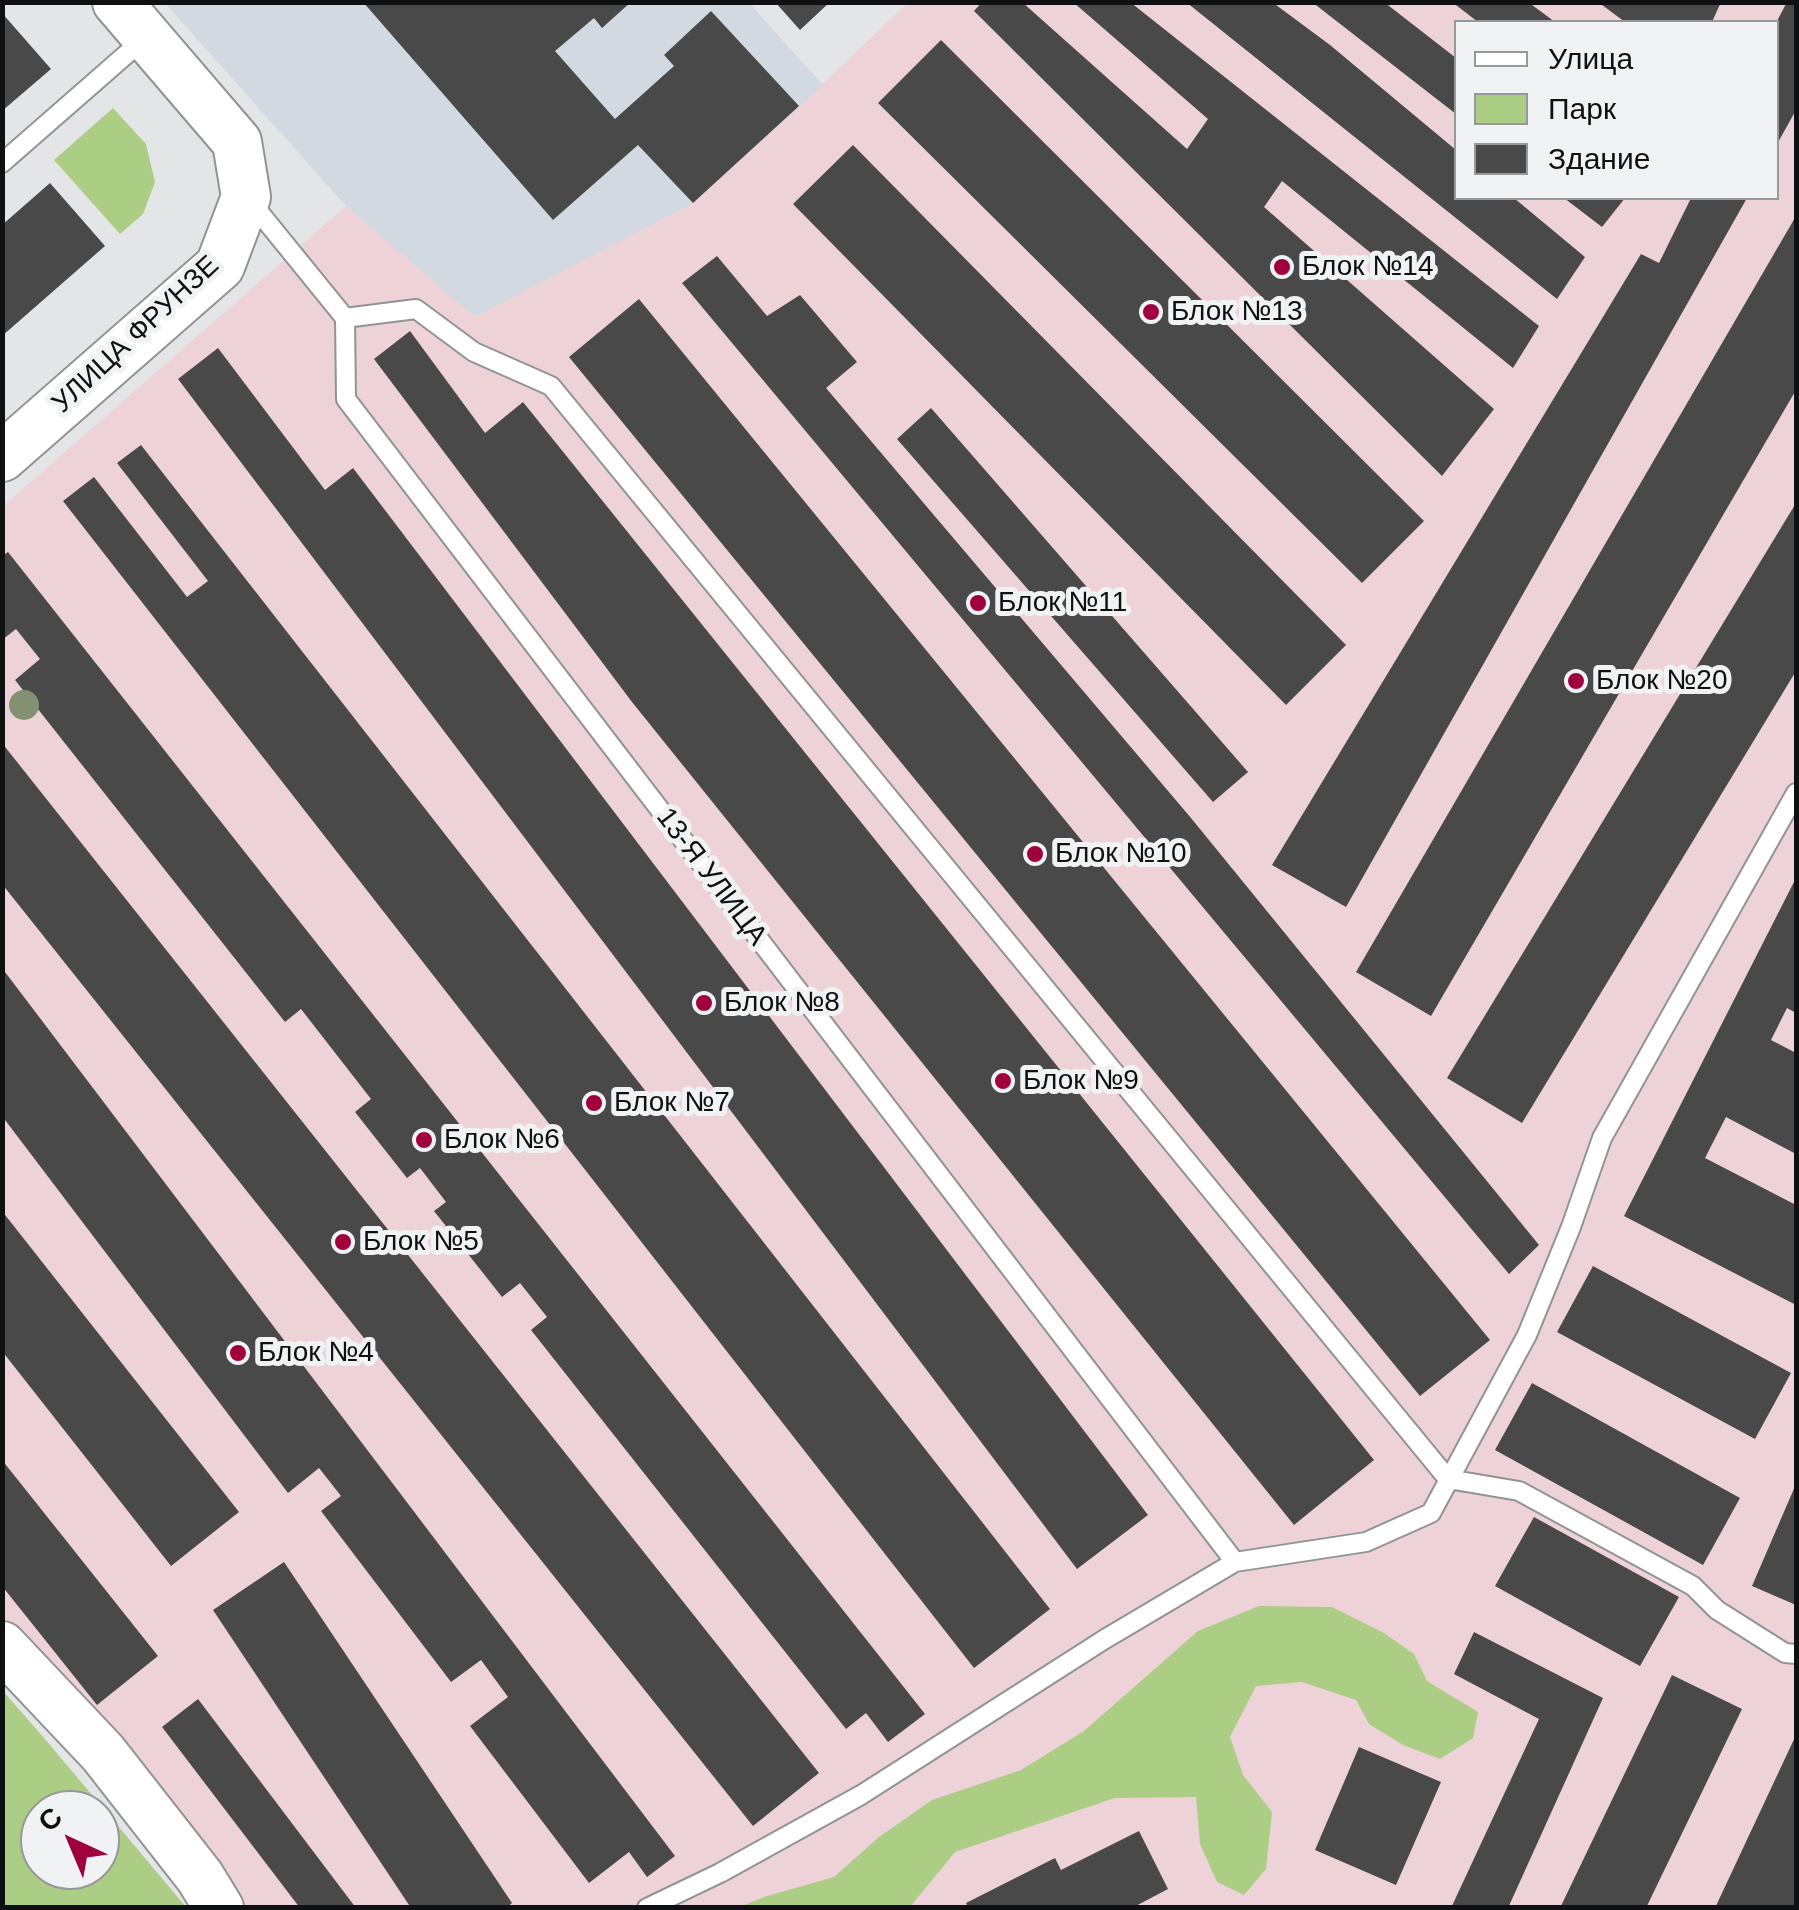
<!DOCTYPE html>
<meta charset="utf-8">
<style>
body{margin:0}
#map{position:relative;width:1799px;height:1910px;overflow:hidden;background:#e3e5e6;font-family:Arial,sans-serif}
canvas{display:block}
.frame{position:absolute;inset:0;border:5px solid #0f1011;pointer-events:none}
.legend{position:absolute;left:1454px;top:20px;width:325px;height:180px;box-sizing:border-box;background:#f0f2f4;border:2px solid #969899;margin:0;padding:12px 18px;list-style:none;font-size:30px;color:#0f1011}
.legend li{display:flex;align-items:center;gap:20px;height:50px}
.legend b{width:50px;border:2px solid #969899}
.north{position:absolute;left:20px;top:1790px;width:100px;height:100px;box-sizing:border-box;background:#f0f2f4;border:2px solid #969899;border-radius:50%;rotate:316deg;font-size:28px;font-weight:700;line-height:40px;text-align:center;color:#0f1011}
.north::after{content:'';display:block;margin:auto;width:35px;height:45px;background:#a0013e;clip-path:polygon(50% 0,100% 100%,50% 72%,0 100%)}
</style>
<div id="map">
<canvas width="1799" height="1910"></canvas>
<div class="frame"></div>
<ul class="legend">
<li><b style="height:12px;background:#fff"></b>Улица</li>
<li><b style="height:28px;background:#acce84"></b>Парк</li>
<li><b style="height:28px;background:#4a494a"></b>Здание</li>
</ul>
<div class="north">С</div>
</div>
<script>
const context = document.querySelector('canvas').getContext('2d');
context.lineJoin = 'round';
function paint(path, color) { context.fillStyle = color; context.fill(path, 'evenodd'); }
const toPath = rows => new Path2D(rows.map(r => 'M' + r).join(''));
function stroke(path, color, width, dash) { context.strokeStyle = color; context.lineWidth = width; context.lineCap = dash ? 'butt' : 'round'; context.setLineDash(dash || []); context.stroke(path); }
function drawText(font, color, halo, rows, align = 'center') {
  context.font = font + ' Arial,sans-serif'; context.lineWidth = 10; context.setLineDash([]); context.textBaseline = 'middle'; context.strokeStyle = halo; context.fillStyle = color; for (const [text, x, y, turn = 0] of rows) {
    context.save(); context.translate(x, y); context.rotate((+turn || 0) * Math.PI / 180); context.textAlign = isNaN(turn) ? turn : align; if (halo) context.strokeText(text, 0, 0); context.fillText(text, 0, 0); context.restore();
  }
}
paint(toPath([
 [908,3,1796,3,1796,1907,247,1907,160,1789,3,1621,2,507,346,206,476,317,799,106],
 [1456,22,1776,22,1776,198,1456,198]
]), '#edd3d8');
paint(toPath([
 [165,3,749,3,823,85,693,203,475,317,346,206]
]), '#d2d9e1');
paint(toPath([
 [113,108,146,144,155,182,143,214,120,234,54,160],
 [1259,1606,1332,1607,1384,1633,1414,1654,1427,1681,1478,1712,1473,1738,1440,1759,1403,1745,1369,1724,1356,1700,1302,1682,1256,1686,1230,1737,1243,1775,1272,1812,1266,1869,1244,1895,1217,1882,1200,1844,1196,1797,1115,1798,955,1852,910,1907,739,1907,767,1896,834,1877,879,1837,932,1800,1021,1770,1084,1731,1198,1631],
 [2,1690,45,1739,186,1907,3,1907],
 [40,1810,100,1810,100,1870,40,1870]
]), '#acce84');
paint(toPath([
 [363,2,631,2,602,28,594,18,555,51,615,119,674,66,664,55,711,11,799,106,693,203,638,145,553,220],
 [775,2,830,2,800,30],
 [982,2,1022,2,1187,149,1208,119,1073,2,1130,2,1539,326,1513,368,1282,181,1264,207,1494,409,1442,476,974,11],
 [1186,2,1272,2,1330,45,1456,150,1456,198,1514,198,1585,257,1557,299],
 [1312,2,1384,2,1456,58,1456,114],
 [1452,2,1528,2,1555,22,1478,22],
 [1598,2,1721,2,1712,22,1625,22],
 [1787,2,1796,2,1796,110,1776,146,1776,23],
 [2,13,51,69,2,111],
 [941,40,1424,521,1362,583,878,103],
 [853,145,1346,645,1286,705,793,204],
 [50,183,105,246,2,336,2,225],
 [1564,198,1625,198,1602,227],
 [1691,198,1747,198,1346,907,1272,865,1641,254,1659,263],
 [1796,216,1796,390,1431,1016,1356,972],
 [717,256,767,316,800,295,857,362,826,388,1191,818,1539,1245,1509,1274,682,283],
 [639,299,1490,1340,1420,1396,569,357],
 [410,331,485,433,523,402,1374,1460,1294,1525,632,702,374,359],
 [218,348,325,490,353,468,1148,1515,1077,1569,178,379],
 [931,408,1248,772,1213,802,897,439],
 [141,445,1050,1609,974,1668,63,501,94,477,187,597,208,581,117,463],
 [1796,503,1796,671,1522,1123,1447,1078],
 [8,552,925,1714,888,1742,866,1713,846,1729,531,1330,547,1317,520,1283,502,1297,434,1211,446,1202,420,1168,407,1178,355,1112,371,1099,301,1009,285,1022,15,680,40,659,16,629,2,640,2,556],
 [2,743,819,1773,753,1826,2,884],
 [1796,878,1796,1013,1787,1008,1771,1040,1796,1053,1796,1154,1726,1117,1705,1158,1796,1205,1796,1305,1624,1216],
 [2,968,675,1856,647,1877,629,1852,589,1883,470,1726,508,1697,481,1660,451,1682,321,1511,341,1496,319,1468,288,1493,2,1116],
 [2,1211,239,1512,171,1566,2,1351],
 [1593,1266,1791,1373,1755,1439,1557,1332],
 [1532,1383,1740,1498,1703,1565,1495,1450],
 [2,1460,158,1656,97,1705,2,1586],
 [1796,1484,1796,1605,1752,1586],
 [1534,1517,1679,1597,1640,1666,1495,1586],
 [284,1562,512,1903,506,1908,411,1908,213,1610],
 [1474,1632,1603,1698,1508,1908,1451,1908,1539,1719,1454,1674],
 [1672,1675,1742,1709,1646,1908,1560,1908],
 [198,1699,356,1908,300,1908,162,1727],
 [1796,1735,1796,1908,1715,1908],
 [1359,1747,1441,1782,1396,1885,1315,1850],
 [1139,1831,1168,1889,1132,1908,968,1908,966,1903,1055,1858,1061,1870]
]), '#4a494a');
const lane = toPath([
 [2,163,145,38],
 [250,201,345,318,416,309,474,352,551,386,1448,1479,1519,1491,1693,1586,1717,1610,1785,1653,1796,1654],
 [345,318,346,399,1235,1562],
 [647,1908,720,1873,861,1795,1105,1639,1235,1562,1366,1542,1431,1513,1527,1335,1571,1227,1602,1138,1796,793]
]);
const secondary = toPath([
 [2,457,220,266,246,197,237,142,117,2],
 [2,1646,103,1753,200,1877,219,1908]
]);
stroke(lane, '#929395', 22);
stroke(secondary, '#929395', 52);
stroke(lane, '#fff', 18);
stroke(secondary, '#fff', 48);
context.fillStyle = '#839172';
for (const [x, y] of [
 [24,705]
]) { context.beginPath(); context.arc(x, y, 15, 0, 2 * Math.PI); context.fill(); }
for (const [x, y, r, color] of [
 [1282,267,10,"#a0013e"],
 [1151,312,10,"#a0013e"],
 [978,603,10,"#a0013e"],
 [1576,681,10,"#a0013e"],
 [1035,854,10,"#a0013e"],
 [704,1003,10,"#a0013e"],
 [1003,1081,10,"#a0013e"],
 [594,1103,10,"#a0013e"],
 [424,1140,10,"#a0013e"],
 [343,1242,10,"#a0013e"],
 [238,1353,10,"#a0013e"]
]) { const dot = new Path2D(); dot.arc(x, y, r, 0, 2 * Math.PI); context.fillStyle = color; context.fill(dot); stroke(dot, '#f0f2f4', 4); }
drawText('28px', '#0f1011', '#f0f2f4', [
 ["Блок №14",1302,267],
 ["Блок №13",1171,312],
 ["Блок №11",998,603],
 ["Блок №20",1596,681],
 ["Блок №10",1055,854],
 ["Блок №8",724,1003],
 ["Блок №9",1023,1081],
 ["Блок №7",614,1103],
 ["Блок №6",444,1140],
 ["Блок №5",363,1242],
 ["Блок №4",258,1353]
], 'left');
drawText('28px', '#0f1011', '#f0f2f4', [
 ["УЛИЦА ФРУНЗЕ",136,335,-43],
 ["13-Я УЛИЦА",711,877,53]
]);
</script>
